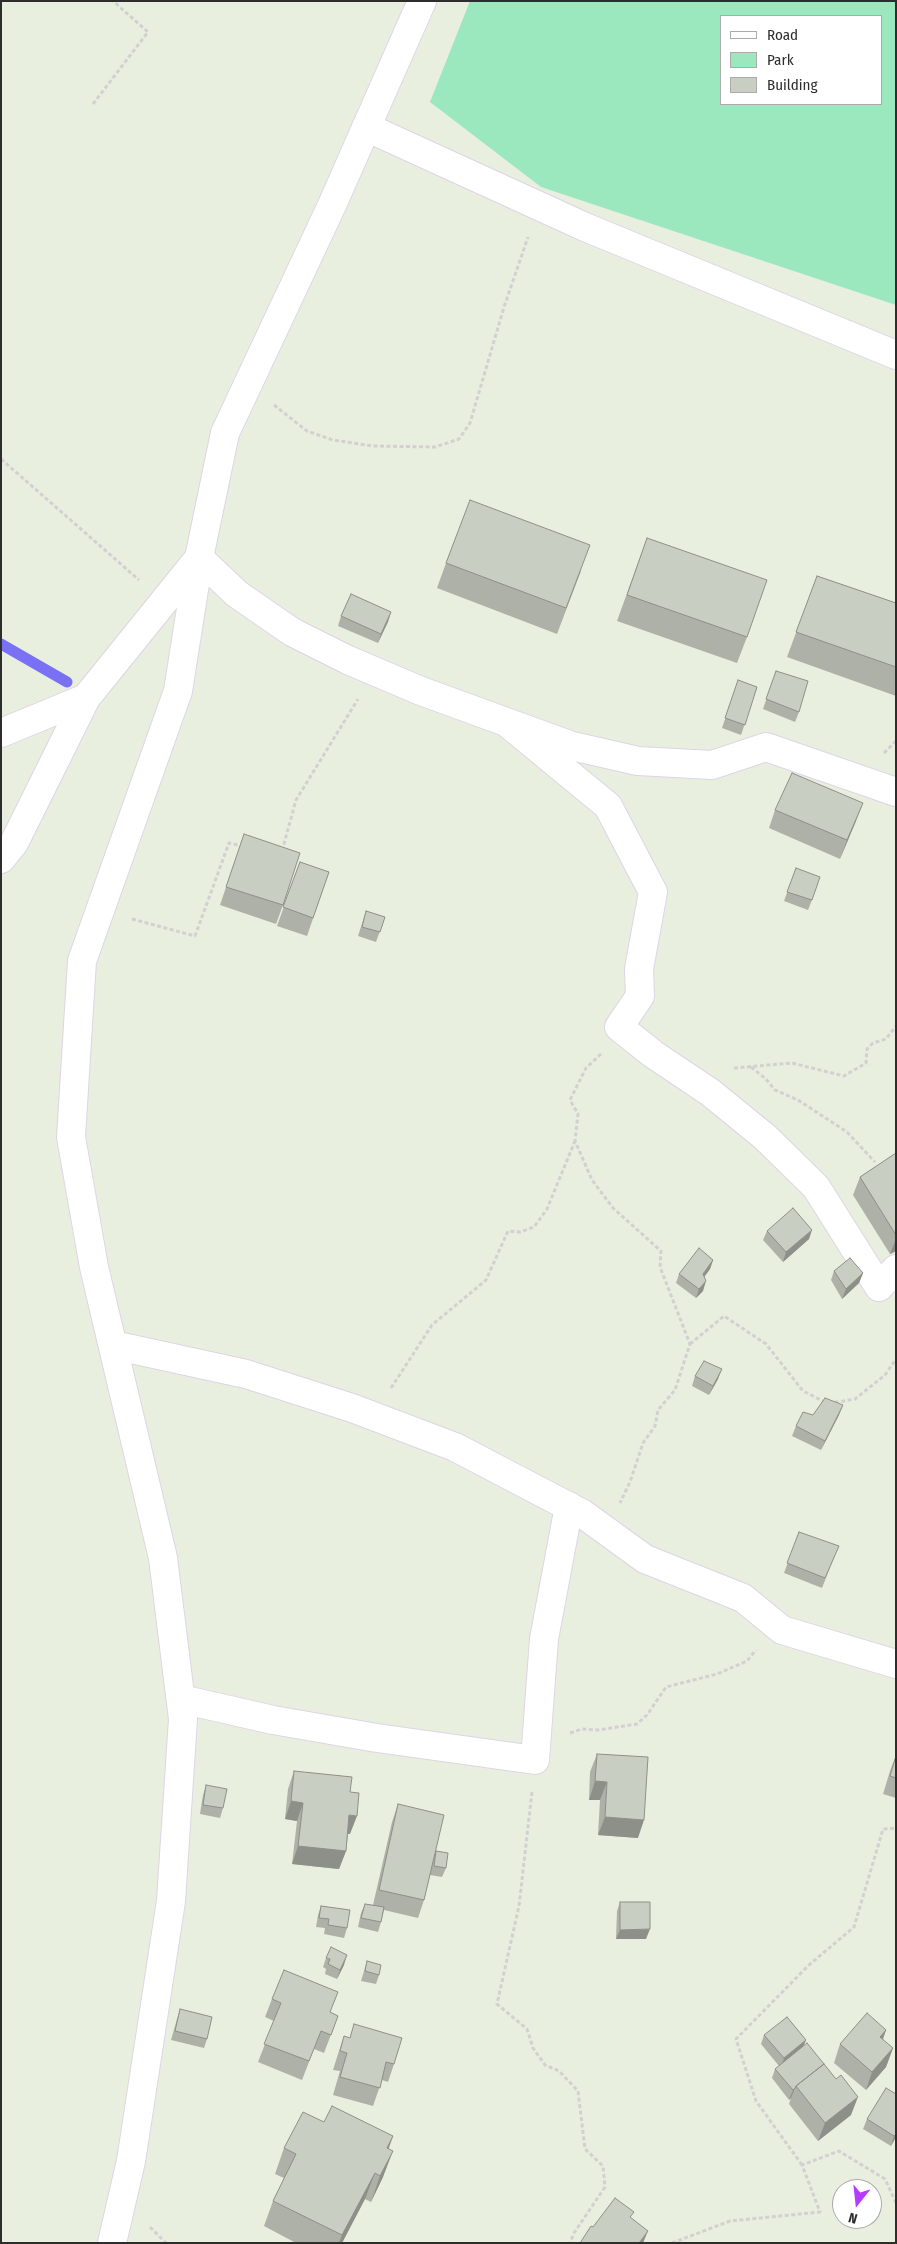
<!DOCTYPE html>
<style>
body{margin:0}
#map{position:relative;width:897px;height:2244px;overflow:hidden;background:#e9efdf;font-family:"Fira Sans Condensed",sans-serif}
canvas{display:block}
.frame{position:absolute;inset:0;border:2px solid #2d2d2d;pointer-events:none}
.legend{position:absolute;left:720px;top:15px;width:162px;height:90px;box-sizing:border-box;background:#fff;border:1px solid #ababab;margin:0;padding:6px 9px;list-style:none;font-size:15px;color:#2d2d2d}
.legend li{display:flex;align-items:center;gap:10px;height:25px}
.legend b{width:25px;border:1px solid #ababab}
.north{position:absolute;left:832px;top:2179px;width:50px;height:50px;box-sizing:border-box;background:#fff;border:1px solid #ababab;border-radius:50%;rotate:196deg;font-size:14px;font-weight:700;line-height:20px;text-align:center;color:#2d2d2d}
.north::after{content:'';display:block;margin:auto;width:18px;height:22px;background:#b53cff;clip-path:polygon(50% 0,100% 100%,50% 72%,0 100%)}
</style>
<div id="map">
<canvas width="897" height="2244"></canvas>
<div class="frame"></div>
<ul class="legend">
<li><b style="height:6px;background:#fff"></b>Road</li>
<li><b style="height:14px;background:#9be7be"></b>Park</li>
<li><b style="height:14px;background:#c9cec2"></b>Building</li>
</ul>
<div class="north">N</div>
</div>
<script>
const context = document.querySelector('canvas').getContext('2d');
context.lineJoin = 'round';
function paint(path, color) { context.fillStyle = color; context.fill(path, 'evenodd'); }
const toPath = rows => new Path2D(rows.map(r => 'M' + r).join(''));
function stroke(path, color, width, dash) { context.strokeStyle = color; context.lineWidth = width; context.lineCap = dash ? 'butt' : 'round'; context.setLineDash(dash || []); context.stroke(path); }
paint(toPath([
 [470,1,896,1,896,305,541,187,430,102],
 [721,16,881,16,881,104,721,104]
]), '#9be7be');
stroke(toPath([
 [1,644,67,682]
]), '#7970f3', 11);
const minor = toPath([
 [366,127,585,227,896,355],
 [199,558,237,594,292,632,348,660,421,691,572,746,638,761,712,765,766,747,896,792],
 [506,722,608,806,653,892,639,969,640,996,619,1027,653,1054,711,1093,765,1137,816,1187,879,1287,896,1269],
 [1,733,86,698],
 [1,859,14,843,86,698,199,558,225,433,332,205,422,1],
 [113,1345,246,1374,352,1408,455,1447,583,1514,645,1559,743,1598,782,1630,896,1664],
 [181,1699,273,1720,377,1738,535,1760,544,1639,569,1506],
 [112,2243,131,2161,171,1901,183,1719,163,1558,94,1267,71,1137,82,961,178,691,199,558]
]);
stroke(minor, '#dfd4e6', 30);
stroke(toPath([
 [93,104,148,32,113,1],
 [274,405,307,431,333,440,373,446,435,447,459,439,470,423,504,307,528,237],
 [1,459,139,580],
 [884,753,896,741],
 [282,851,296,800,358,699],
 [132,919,195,936,229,843,242,846],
 [601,1054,586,1068,570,1100,578,1114,575,1141,592,1180,613,1208,661,1251,660,1267,690,1344,675,1390,658,1410,655,1426,643,1443,630,1482,620,1503],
 [751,1067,766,1079,775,1090,798,1100,847,1132,875,1162],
 [734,1068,792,1063,844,1076,866,1063,867,1049,873,1043,886,1039,896,1026],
 [690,1344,724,1316,766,1344,803,1391,823,1401,838,1402,855,1399,885,1375,896,1359],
 [391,1388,432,1325,486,1280,508,1231,520,1232,534,1227,547,1209,575,1141],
 [570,1733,582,1729,598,1730,637,1724,647,1715,666,1687,717,1674,747,1661,756,1650],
 [532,1792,519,1906,497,2004,527,2029,533,2048,545,2065,559,2071,578,2091,585,2149,603,2166,605,2187,574,2233,570,2243],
 [802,2165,756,2101,736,2039,809,1965,854,1927,883,1829,896,1828],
 [150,2227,166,2243],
 [672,2243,730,2221,820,2212,802,2165,839,2151,885,2179,896,2203]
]), '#d1d1d1', 3, [4, 2.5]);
stroke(minor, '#fff', 28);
paint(toPath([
 [647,538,747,637,737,663,617,621],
 [446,563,581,571,557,634,437,588],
 [817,576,896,603,896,696,787,657],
 [391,612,378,643,338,626,341,616],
 [776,671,799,712,795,722,763,709],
 [738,680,757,687,741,735,722,728],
 [775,810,856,821,840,859,769,828],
 [244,834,283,905,276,924,220,905],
 [300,862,329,872,307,936,277,926],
 [796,868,812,900,808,910,784,901],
 [366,911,385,917,376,942,358,936],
 [896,1153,896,1251,890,1254,853,1195,860,1177],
 [767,1231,809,1239,783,1262,763,1240],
 [713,1260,710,1269,704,1277,703,1291,696,1298,676,1283,679,1274],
 [834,1271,863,1273,859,1283,842,1299,831,1280],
 [695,1376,718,1379,709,1395,692,1386],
 [813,1415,839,1415,821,1450,792,1436,796,1426],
 [799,1532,835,1555,822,1588,784,1573],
 [597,1754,638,1838,598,1835,600,1800,589,1800,590,1772],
 [896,1755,896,1798,883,1794,890,1771],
 [294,1771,350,1792,350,1834,348,1834,346,1851,339,1869,292,1864,297,1821,285,1819,288,1789],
 [206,1785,223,1808,220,1818,200,1814,203,1795],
 [398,1804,434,1856,436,1851,446,1868,442,1877,430,1875,424,1900,418,1918,384,1910,381,1922,378,1932,358,1927,361,1913,365,1904,373,1905,392,1822],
 [620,1902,646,1939,616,1939,617,1911],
 [321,1906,347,1928,344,1938,324,1934,325,1928,316,1927,318,1915],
 [326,1958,344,1965,337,1979,325,1974,326,1969,323,1967],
 [367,1961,379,1975,376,1984,361,1981],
 [272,1999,330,2013,338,2016,324,2053,314,2049,302,2080,258,2062,274,2021,265,2017],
 [180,2009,207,2039,204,2048,171,2040,177,2019],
 [354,2024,394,2064,388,2082,382,2080,373,2106,333,2095,340,2071,333,2070,338,2054,344,2036,350,2038],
 [886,2030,883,2040,893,2048,886,2067,866,2090,834,2063,840,2044],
 [764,2035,806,2040,804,2045,851,2115,818,2141,789,2104,791,2098,789,2100,772,2078,775,2069,779,2066,761,2044],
 [896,2094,896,2137,891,2146,863,2129,867,2119],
 [324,2122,393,2136,388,2149,383,2177,371,2202,365,2199,342,2243,296,2243,264,2226,273,2201,284,2178,275,2174,284,2148]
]), '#adb1a7');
paint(toPath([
 [391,612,388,622,378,643,381,634],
 [863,803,856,821,840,859,847,840],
 [812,1230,809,1239,783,1262,786,1252],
 [896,1239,896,1251,890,1254],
 [713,1260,710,1269,699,1284,703,1274],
 [863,1273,859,1283,842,1299,846,1289],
 [706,1281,703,1291,696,1298,699,1289],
 [722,1369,718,1379,709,1395,713,1386],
 [843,1405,839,1415,821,1450,825,1441],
 [595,1781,607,1782,600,1800,589,1800],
 [291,1801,303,1803,297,1821,285,1819],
 [349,1815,357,1816,350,1834,343,1833],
 [605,1817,644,1820,638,1838,598,1835],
 [298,1846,346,1851,339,1869,292,1864],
 [650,1929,646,1939,616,1939,620,1930],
 [347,1955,344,1965,337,1979,340,1970],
 [886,2030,879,2048,880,2037],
 [806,2040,802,2049,781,2068,784,2058],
 [893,2048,886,2067,866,2090,872,2072],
 [795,2088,791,2098,789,2100,793,2090],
 [858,2097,851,2115,818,2141,825,2123],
 [896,2134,896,2137,891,2146,894,2136],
 [393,2136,384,2162,387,2148],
 [393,2151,383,2177,371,2202,380,2176],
 [375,2173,365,2199,342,2243,339,2243,342,2235],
 [648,2231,643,2243,639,2243]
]), '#8d9088');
const building = toPath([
 [470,500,590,545,566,608,446,563,470,500],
 [647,538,767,580,747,637,627,595,647,538],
 [817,576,896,603,896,667,796,632,817,576],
 [351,594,391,612,381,634,341,616,351,594],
 [776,671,808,681,799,712,766,699,776,671],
 [738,680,757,687,745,725,725,718,738,680],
 [792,773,863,803,847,840,775,810,792,773],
 [244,834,300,853,283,905,226,887,244,834],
 [300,862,329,872,313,918,283,907,300,862],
 [796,868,820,877,812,900,787,892,796,868],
 [366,911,385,917,380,932,362,927,366,911],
 [896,1153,896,1235,860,1177,896,1153],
 [793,1208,812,1230,786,1252,767,1231,793,1208],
 [699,1248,713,1260,703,1274,706,1281,699,1289,679,1274,699,1248],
 [850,1258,863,1273,846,1289,834,1271,850,1258],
 [704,1361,722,1369,713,1386,695,1376,704,1361],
 [825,1398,843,1405,825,1441,796,1426,803,1412,813,1415,825,1398],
 [799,1532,839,1546,825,1578,787,1563,799,1532],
 [597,1754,648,1757,644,1820,605,1817,607,1782,595,1781,597,1754],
 [896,1756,896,1778,890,1776,896,1756],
 [294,1771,352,1777,350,1792,359,1793,357,1816,349,1815,346,1851,298,1846,303,1803,291,1801,294,1771],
 [206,1785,227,1789,223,1808,203,1805,206,1785],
 [398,1804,444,1815,424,1900,379,1890,398,1804],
 [436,1851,448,1853,446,1868,434,1866,436,1851],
 [620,1902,650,1902,650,1929,620,1930,620,1902],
 [365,1904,384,1907,381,1922,361,1918,365,1904],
 [321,1906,350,1910,347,1928,328,1925,329,1919,319,1918,321,1906],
 [331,1947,347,1955,340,1970,328,1964,330,1959,326,1958,331,1947],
 [367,1961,381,1965,379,1975,365,1971,367,1961],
 [284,1970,338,1992,330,2012,338,2016,331,2035,321,2031,309,2061,264,2044,281,2003,272,1999,284,1970],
 [180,2009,212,2017,207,2039,175,2031,180,2009],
 [867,2013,886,2030,880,2037,893,2048,872,2072,840,2044,867,2013],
 [787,2017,806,2040,784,2058,764,2035,787,2017],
 [354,2024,402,2038,394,2064,386,2062,380,2088,340,2077,347,2053,340,2051,344,2036,350,2038,354,2024],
 [807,2043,824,2064,796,2086,795,2088,793,2090,775,2069,807,2043],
 [824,2064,836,2079,841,2075,858,2097,825,2123,796,2086,824,2064],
 [886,2088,896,2094,896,2134,894,2136,867,2119,886,2088],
 [332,2106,393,2136,387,2148,393,2151,380,2176,375,2173,342,2235,273,2201,296,2154,284,2148,303,2112,324,2122,332,2106],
 [615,2198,634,2212,630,2217,648,2231,639,2243,580,2243,591,2226,593,2227,615,2198]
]);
paint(building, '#c9cec2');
stroke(building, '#8d9088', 1);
</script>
